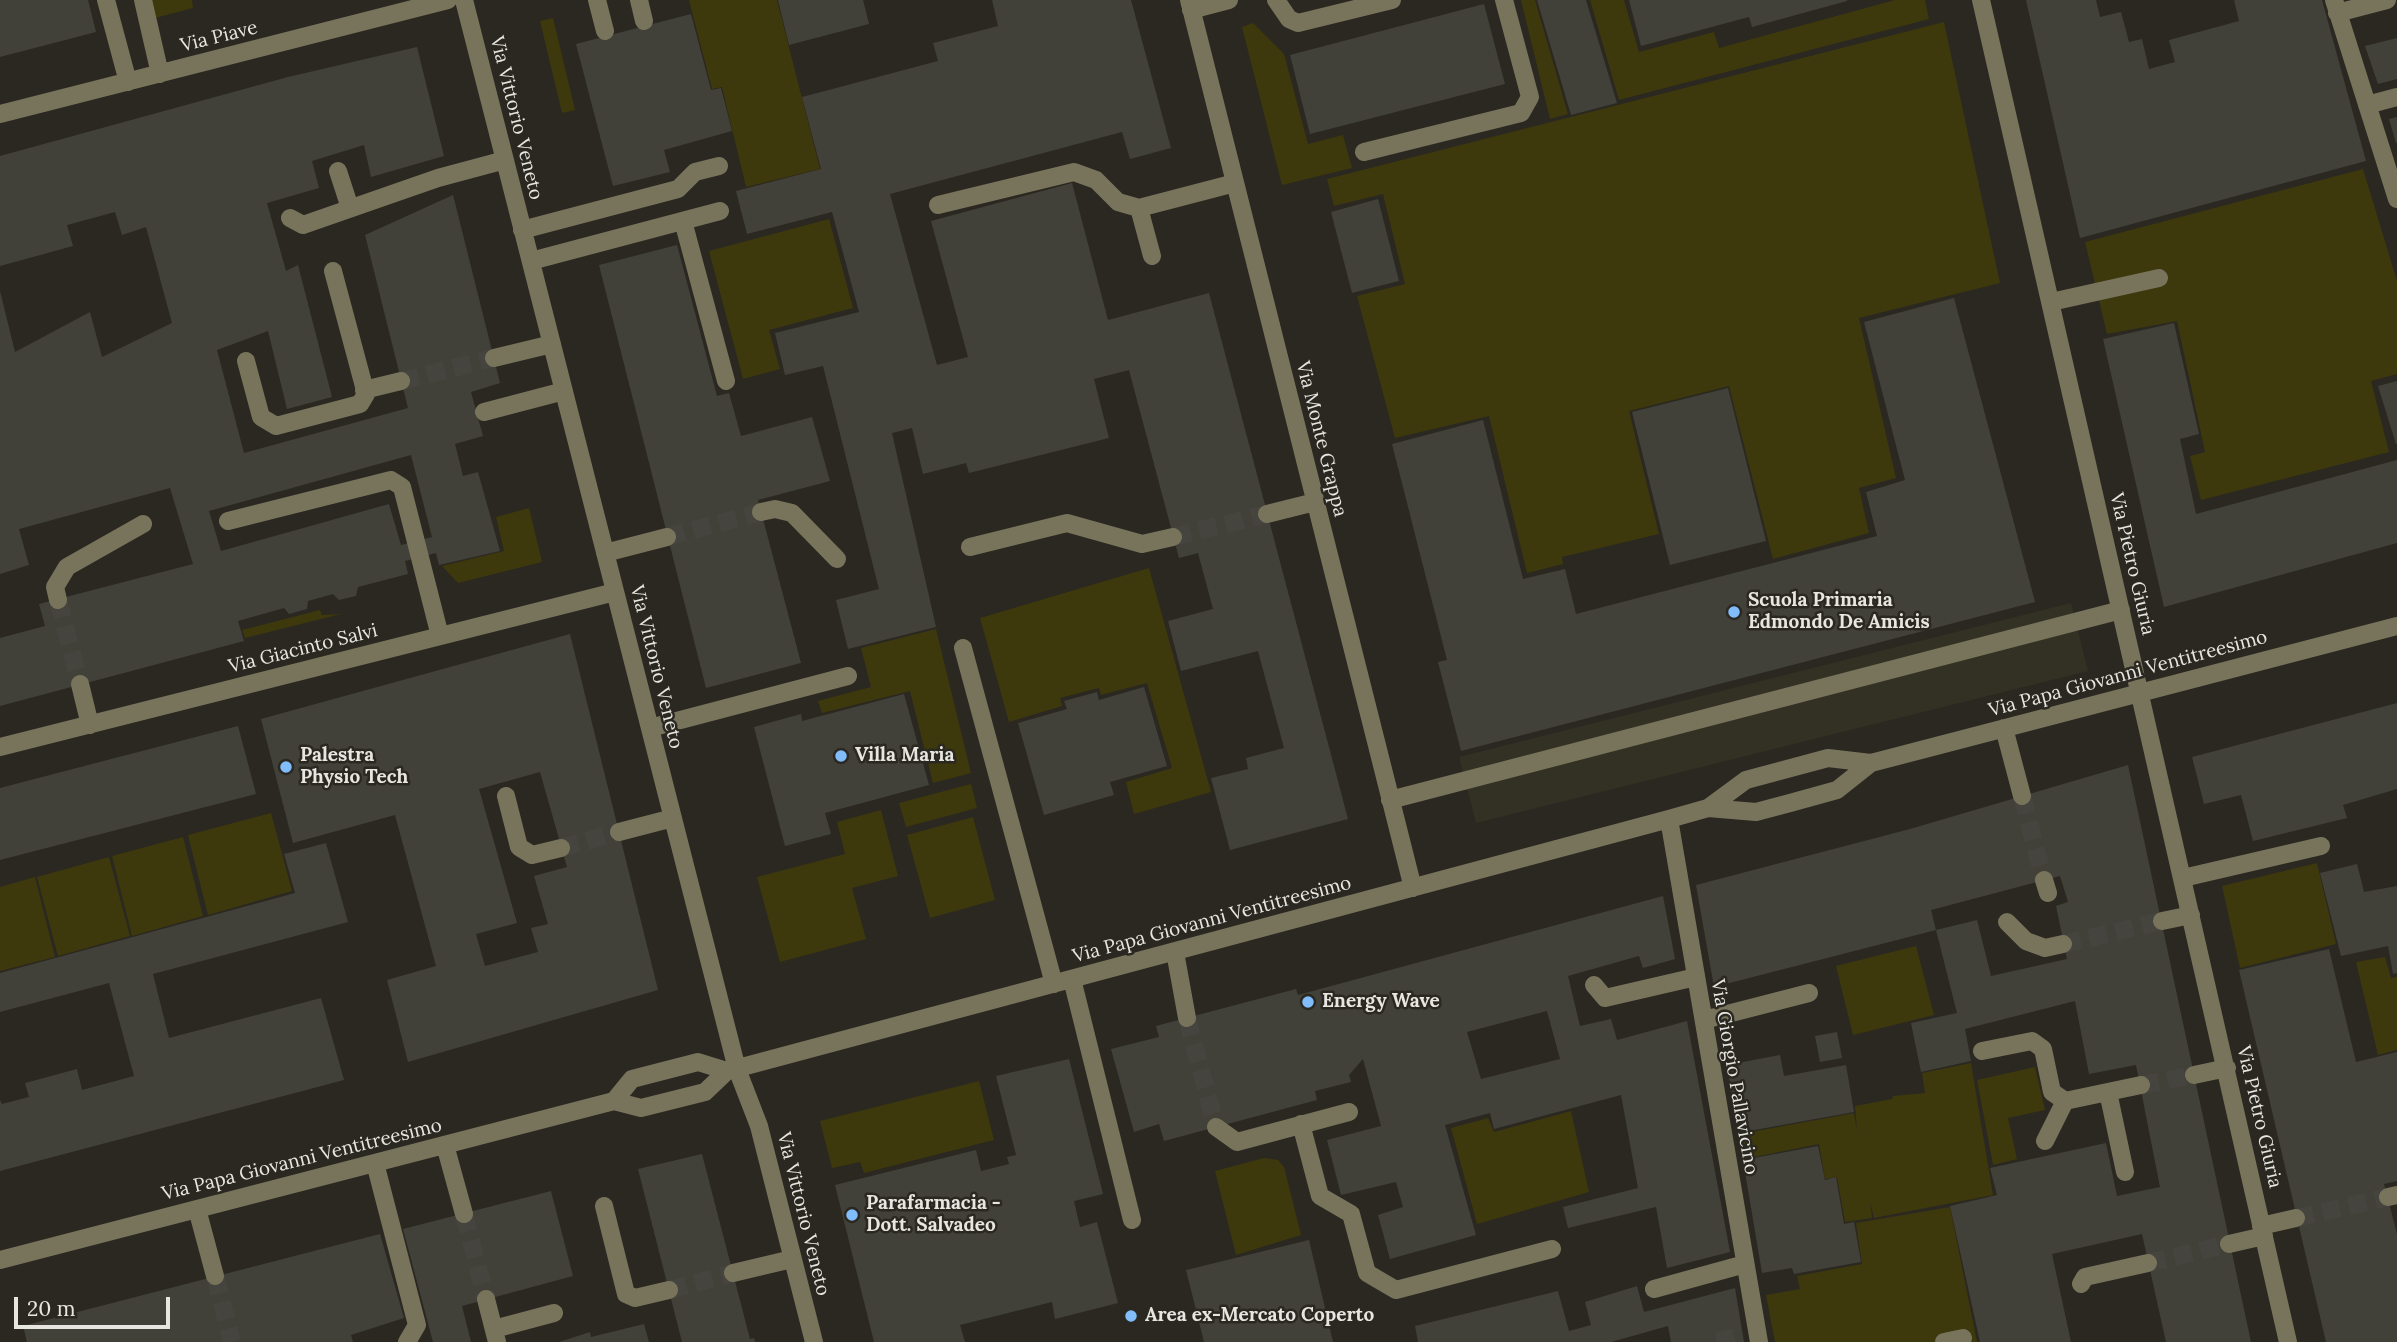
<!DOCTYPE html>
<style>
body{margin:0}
#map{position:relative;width:2397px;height:1342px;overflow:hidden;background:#2a2821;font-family:Lora,serif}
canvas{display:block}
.scale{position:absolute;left:14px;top:1297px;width:156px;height:32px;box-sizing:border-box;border:4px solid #e7e6e1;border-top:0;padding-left:9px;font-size:21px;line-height:24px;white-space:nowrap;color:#e7e6e1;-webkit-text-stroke:5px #2a2821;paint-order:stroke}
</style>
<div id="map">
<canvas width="2397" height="1342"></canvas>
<div class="scale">20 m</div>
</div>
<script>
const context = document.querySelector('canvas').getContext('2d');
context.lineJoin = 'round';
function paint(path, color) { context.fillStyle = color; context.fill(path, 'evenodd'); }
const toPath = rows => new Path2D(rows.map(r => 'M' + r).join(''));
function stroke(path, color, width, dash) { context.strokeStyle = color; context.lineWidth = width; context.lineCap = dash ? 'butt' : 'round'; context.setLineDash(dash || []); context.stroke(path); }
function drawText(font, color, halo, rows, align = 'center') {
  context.font = font + ' Lora,serif'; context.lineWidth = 5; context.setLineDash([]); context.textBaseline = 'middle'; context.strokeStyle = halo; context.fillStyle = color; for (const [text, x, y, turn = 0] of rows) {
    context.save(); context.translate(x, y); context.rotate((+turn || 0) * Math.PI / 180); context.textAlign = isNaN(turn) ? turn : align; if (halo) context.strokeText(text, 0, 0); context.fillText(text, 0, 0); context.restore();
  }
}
paint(toPath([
 [2071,603,2088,671,1476,823,1459,757]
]), '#333124');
paint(toPath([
 [151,0,192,0,193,8,155,18],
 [689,0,777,0,820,169,746,187,722,87,712,89],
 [1521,0,1535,0,1568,114,1550,119],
 [1590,0,1624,0,1639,52,1714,32,1719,48,1895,0,1925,0,1929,19,1619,100],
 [553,18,575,110,562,113,540,21],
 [1944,22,2000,283,1859,318,1896,478,1859,488,1869,533,1773,559,1729,386,1629,411,1659,534,1562,557,1563,564,1527,573,1489,416,1395,438,1357,296,1405,284,1383,194,1334,206,1327,179],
 [1253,23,1284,54,1308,144,1343,135,1352,168,1282,185,1242,27],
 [2363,169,2397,281,2397,374,2371,381,2389,452,2201,500,2190,456,2205,452,2177,321,2107,334,2085,242],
 [829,219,853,308,769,330,780,369,743,379,709,251],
 [529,508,542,562,458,583,442,566,504,551,496,517],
 [1149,568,1211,792,1134,814,1126,782,1172,768,1147,683,1101,695,1099,688,1060,698,1062,706,1009,722,980,618],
 [320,610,322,615,341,614,245,638,242,630],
 [936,629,971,773,933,783,910,691,822,713,818,701,871,687,861,648],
 [971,784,977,808,906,827,899,803],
 [881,810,898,876,852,888,866,939,780,962,757,877,845,854,837,822],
 [271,813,292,891,208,915,188,835],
 [973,817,995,900,930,918,907,835],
 [183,837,203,916,132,936,112,856],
 [109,857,130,936,58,956,37,877],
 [2317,863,2336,944,2240,968,2222,886],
 [35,877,55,957,0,971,0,887],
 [1916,946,1934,1015,1853,1035,1836,966],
 [2385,957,2391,978,2397,977,2397,1050,2378,1055,2356,962],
 [1971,1063,1993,1195,1874,1218,1870,1202,1872,1218,1845,1222,1837,1177,1825,1179,1819,1144,1744,1159,1740,1134,1854,1113,1857,1131,1855,1106,1892,1099,1893,1096,1925,1093,1922,1073],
 [2035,1067,2045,1110,2008,1118,2017,1159,1993,1165,1977,1080],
 [979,1081,994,1140,864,1173,860,1162,832,1168,820,1121],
 [1571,1111,1589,1192,1477,1224,1451,1128,1488,1118,1494,1132],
 [1264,1158,1278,1160,1284,1167,1301,1235,1236,1255,1215,1171],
 [1950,1207,1977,1342,1775,1342,1766,1295,1800,1289,1797,1276,1862,1264,1856,1223]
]), '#3e380d');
paint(toPath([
 [0,0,88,0,96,32,0,57],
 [778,0,863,0,869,24,789,45],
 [992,0,1131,0,1171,148,1130,159,1122,132,890,194,937,365,968,357,931,221,1072,183,1108,320,1209,293,1348,819,1230,850,1211,778,1248,769,1246,758,1284,748,1258,651,1181,671,1168,621,1213,609,1198,553,1179,558,1129,370,1094,379,1109,438,969,473,966,463,923,474,912,428,892,433,936,627,848,649,836,600,879,589,823,366,785,375,775,333,859,312,832,212,747,234,736,191,821,169,802,97,938,61,933,43,998,26],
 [1537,0,1586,0,1617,103,1571,115],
 [1629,0,1847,0,1847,1,1752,27,1749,17,1641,46],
 [2026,0,2096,0,2100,17,2121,12,2129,42,2142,39,2149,69,2175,62,2169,40,2239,21,2234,0,2322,0,2366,161,2080,238],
 [1484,4,1505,84,1310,134,1290,55],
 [691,14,711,90,721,88,732,131,664,150,670,172,613,186,576,44],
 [2397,38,2397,79,2378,84,2365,46],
 [417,47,444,156,371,177,364,145,312,161,319,188,267,203,286,271,298,265,332,397,287,409,268,331,217,350,244,453,408,408,365,235,453,195,500,383,471,392,483,436,455,444,463,476,478,472,500,551,439,565,436,553,405,561,408,574,358,587,356,596,339,600,333,594,308,601,307,609,289,614,284,608,238,621,244,641,0,706,0,638,45,626,39,604,193,564,170,488,19,529,29,565,0,574,0,291,15,352,90,312,102,357,172,323,146,227,122,235,115,212,67,225,73,246,0,266,0,156,288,77],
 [411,455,432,537,401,545,389,504,221,551,209,511],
 [2397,117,2397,143,2396,143,2389,119],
 [1378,199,1399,281,1352,293,1331,212],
 [677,245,717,396,729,393,741,436,812,417,830,481,758,500,801,663,706,688,599,265],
 [1954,298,2035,602,1461,751,1438,662,1447,660,1392,444,1483,420,1523,579,1565,569,1576,614,1877,536,1866,492,1905,480,1864,322],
 [2174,323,2199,434,2180,439,2196,514,2397,460,2397,543,2164,607,2103,339],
 [2397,381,2397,444,2396,444,2378,386],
 [1728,388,1766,541,1670,565,1632,412],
 [570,634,658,990,408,1062,387,980,436,966,395,815,293,843,261,719],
 [540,772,567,867,534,876,548,924,531,928,538,952,485,966,476,934,517,923,479,789],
 [1144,687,1167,766,1110,782,1114,795,1044,815,1018,723,1067,709,1064,701,1097,692,1099,700],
 [904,694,929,785,825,813,831,834,785,846,754,727,801,714,802,721],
 [2397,703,2397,789,2343,805,2347,818,2253,841,2241,795,2204,804,2192,757],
 [238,726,256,794,0,860,0,788],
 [2128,765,2251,1342,2166,1342,2142,1234,2052,1254,2071,1342,1980,1342,1950,1206,1997,1195,1990,1168,2106,1143,2117,1196,2160,1187,2136,1065,2089,1074,2075,1001,1965,1029,1971,1061,1921,1072,1911,1023,1957,1013,1936,930,1977,920,1991,976,2067,959,2056,906,2068,902,2060,876,1931,910,1936,930,1714,987,1696,885,1910,829],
 [326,843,348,922,153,974,169,1038,321,998,344,1080,0,1171,0,1100,2,1104,29,1097,25,1083,77,1069,82,1090,134,1076,109,983,0,1012,0,973,295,893,284,854],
 [2357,864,2364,892,2397,886,2397,973,2393,974,2388,946,2341,956,2320,873],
 [1663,896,1675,959,1643,968,1639,956,1568,976,1580,1026,1611,1019,1617,1040,1687,1021,1730,1252,1667,1268,1656,1207,1568,1228,1563,1207,1638,1188,1621,1095,1494,1129,1490,1113,1445,1125,1476,1235,1390,1259,1378,1215,1403,1207,1396,1182,1341,1195,1327,1140,1381,1126,1363,1059,1349,1075,1351,1082,1315,1091,1317,1100,1164,1141,1159,1124,1134,1132,1111,1049,1159,1037,1156,1026,1296,989,1298,995],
 [1547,1011,1560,1059,1481,1079,1467,1032],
 [2329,949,2356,1062,2397,1052,2397,1181,2384,1184,2397,1234,2397,1342,2326,1342,2239,970],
 [1837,1032,1842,1058,1820,1062,1815,1036],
 [1780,1055,1784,1076,1846,1065,1854,1112,1738,1133,1727,1065],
 [1069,1059,1103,1194,1074,1201,1080,1227,1097,1222,1118,1303,1055,1319,1052,1302,960,1325,965,1342,874,1342,835,1185,976,1150,981,1171,1009,1164,1007,1157,1016,1155,996,1076],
 [1818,1146,1825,1180,1836,1177,1844,1224,1854,1222,1861,1262,1794,1274,1792,1268,1762,1273,1743,1160],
 [702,1154,750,1339,754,1338,755,1342,682,1342,638,1169],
 [551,1191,573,1276,462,1306,471,1342,433,1342,403,1229],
 [380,1234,404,1318,351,1335,353,1342,27,1342,23,1326],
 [1309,1240,1333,1342,1204,1342,1186,1270],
 [1637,1286,1644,1312,1735,1288,1744,1342,1671,1342,1668,1326,1611,1342,1418,1342,1415,1326,1558,1291,1569,1331,1591,1325,1585,1302],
 [644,1324,649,1342,559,1342,590,1332,591,1337]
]), '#424139');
stroke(toPath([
 [401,381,494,358],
 [667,537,761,512],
 [1173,537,1267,514],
 [58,600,80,684],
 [2022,796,2044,880],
 [561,848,619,832],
 [2063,944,2162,921],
 [1187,1018,1216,1127],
 [2141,1085,2194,1075],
 [464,1214,486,1299],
 [2296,1218,2388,1197],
 [2148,1263,2229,1244],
 [215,1276,232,1342],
 [669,1290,733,1273],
 [1717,1342,1743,1335]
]), '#46443e', 18, [18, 9]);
stroke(toPath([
 [106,0,128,82],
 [143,0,160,74],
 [464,0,737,1069,759,1126,814,1342],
 [597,0,605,31],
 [639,0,644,21],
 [1189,0,1413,888],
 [1276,0,1289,19,1298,23,1392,0],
 [1981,0,2288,1342],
 [2334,0,2397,199],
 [1191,10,1229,0],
 [2337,13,2387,0],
 [2367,105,2397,97],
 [0,114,448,0],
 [1364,152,1521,113,1530,97,1504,0],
 [338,171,350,208],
 [938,205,1074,172,1096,180,1118,202,1139,208,1235,183],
 [1139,208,1152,256],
 [290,218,303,225,438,178,505,160],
 [683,221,726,381],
 [522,230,678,189,695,172,719,166],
 [531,261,720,211],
 [2051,302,2159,278],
 [494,358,552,344],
 [246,361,261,417,276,426,360,404,366,394,333,271],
 [364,390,401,381],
 [484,412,564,391],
 [761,512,775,509,792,513,837,559],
 [1267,514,1315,502],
 [228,521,391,480,402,487,440,636],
 [970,547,1067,523,1142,544,1173,537],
 [605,553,667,537],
 [58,600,55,587,67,567,143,524],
 [963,648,1054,984],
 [80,684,90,725],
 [650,728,848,676],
 [2004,728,2022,796],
 [0,747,615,592],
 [506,796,519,847,532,855,561,848],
 [1390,800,2121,610],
 [1708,808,1756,812,1790,803,1837,790,1871,763],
 [1669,819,1759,1342],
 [619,832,673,818],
 [2183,878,2321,846],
 [2044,880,2048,893],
 [2162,921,2191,915],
 [2007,922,2026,941,2045,948,2063,944],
 [1175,952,1187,1018],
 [1072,979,1132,1220],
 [1594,985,1605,998,1696,977],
 [1704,1020,1809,993],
 [1982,1051,2032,1041,2043,1049,2052,1092,2065,1101,2141,1085],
 [2194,1075,2227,1068],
 [2108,1092,2125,1172],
 [614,1101,632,1079,698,1062,727,1071],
 [1301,1124,1320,1196,1351,1214,1367,1273,1396,1290,1552,1249],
 [1216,1127,1237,1142,1349,1112],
 [2045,1141,2065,1101],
 [445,1145,464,1214],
 [375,1163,417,1325,407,1342],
 [2388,1197,2397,1195],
 [604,1206,626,1294,635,1298,669,1290],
 [197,1209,215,1276],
 [2261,1226,2296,1218],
 [2229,1244,2264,1236],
 [0,1260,614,1101,641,1108,705,1092,727,1071,1669,819,1708,808,1746,780,1828,758,1871,763,2397,626],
 [733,1273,792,1259],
 [2081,1284,2085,1277,2148,1263],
 [1654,1289,1745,1264],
 [486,1299,497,1342],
 [494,1329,554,1313],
 [1944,1342,1963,1338]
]), '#78745c', 18);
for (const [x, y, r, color] of [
 [1734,612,7,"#81bdfa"],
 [841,756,7,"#81bdfa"],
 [286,767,7,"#81bdfa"],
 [1308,1002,7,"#81bdfa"],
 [852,1215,7,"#81bdfa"],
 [1131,1316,7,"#81bdfa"]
]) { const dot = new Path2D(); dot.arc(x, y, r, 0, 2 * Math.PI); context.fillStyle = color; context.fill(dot); stroke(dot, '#2a2821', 2.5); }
drawText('19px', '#e7e6e1', '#2a2821', [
 ["Via Piave",219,37,-14],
 ["Via Vittorio Veneto",516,118,76],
 ["Via Monte Grappa",1321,439,76],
 ["Via Pietro Giuria",2132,564,77],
 ["Via Giacinto Salvi",303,649,-14],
 ["Via Vittorio Veneto",656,667,76],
 ["Via Papa Giovanni Ventitreesimo",2128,674,-15],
 ["Via Papa Giovanni Ventitreesimo",1212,920,-15],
 ["Via Giorgio Pallavicino",1734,1077,80],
 ["Via Pietro Giuria",2259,1117,77],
 ["Via Papa Giovanni Ventitreesimo",302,1160,-14],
 ["Via Vittorio Veneto",803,1214,76]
]);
drawText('bold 19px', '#e7e6e1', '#2a2821', [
 ["Scuola Primaria",1748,601],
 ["Edmondo De Amicis",1748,623],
 ["Palestra",300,756],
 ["Physio Tech",300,778],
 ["Villa Maria",855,756],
 ["Energy Wave",1322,1002],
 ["Parafarmacia -",866,1204],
 ["Dott. Salvadeo",866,1226],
 ["Area ex-Mercato Coperto",1145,1316]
], 'left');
</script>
